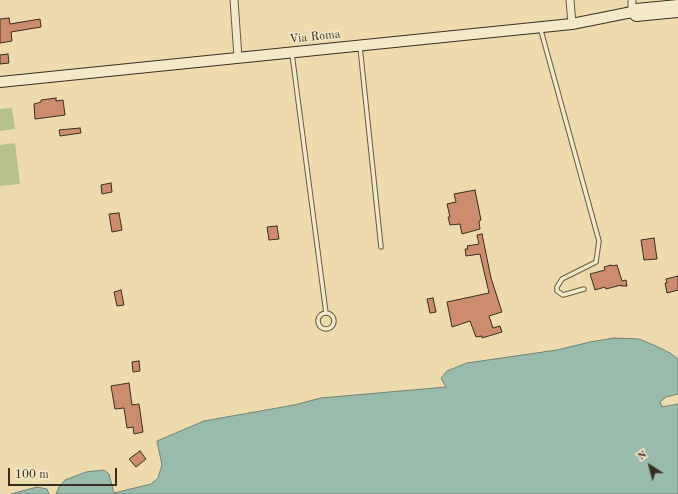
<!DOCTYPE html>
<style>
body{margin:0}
#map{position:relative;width:678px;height:494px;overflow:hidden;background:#eedbad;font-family:"Old Standard TT",serif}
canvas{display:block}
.north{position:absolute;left:630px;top:446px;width:40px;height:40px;-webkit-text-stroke:3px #f4e8ca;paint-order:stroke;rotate:324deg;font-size:11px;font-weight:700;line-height:16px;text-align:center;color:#372e22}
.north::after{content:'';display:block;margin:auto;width:14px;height:18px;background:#372e22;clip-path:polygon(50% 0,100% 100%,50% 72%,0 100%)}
.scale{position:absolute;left:8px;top:468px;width:109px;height:18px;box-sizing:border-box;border:2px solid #372e22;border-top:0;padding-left:5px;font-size:12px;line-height:14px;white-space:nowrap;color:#372e22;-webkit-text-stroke:3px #f4e8ca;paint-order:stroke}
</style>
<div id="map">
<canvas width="678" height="494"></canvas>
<div class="north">N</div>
<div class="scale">100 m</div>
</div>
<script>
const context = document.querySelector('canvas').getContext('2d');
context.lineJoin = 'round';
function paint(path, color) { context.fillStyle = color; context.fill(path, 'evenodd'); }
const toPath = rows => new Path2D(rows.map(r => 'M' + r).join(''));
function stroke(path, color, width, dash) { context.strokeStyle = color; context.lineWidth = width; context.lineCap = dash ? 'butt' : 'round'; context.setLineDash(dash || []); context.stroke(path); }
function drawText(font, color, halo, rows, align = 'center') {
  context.font = font + ' "Old Standard TT",serif'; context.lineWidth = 3; context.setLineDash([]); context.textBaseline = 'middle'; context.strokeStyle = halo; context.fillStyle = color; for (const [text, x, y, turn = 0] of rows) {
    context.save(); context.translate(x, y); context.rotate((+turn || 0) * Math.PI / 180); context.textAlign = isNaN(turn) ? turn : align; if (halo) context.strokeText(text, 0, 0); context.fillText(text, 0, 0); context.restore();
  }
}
paint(toPath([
 [12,108,15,129,0,131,0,109],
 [15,143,20,184,0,186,0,145]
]), '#b6c18b');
const water = toPath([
 [614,338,639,339,656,346,670,353,678,359,678,394,666,397,660,402,662,407,678,404,678,494,56,494,59,487,65,480,86,472,104,470,109,474,114,493,151,484,158,478,162,465,157,441,204,421,294,405,321,398,446,387,441,378,447,371,467,363,557,350,590,342,614,338],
 [37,487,47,489,49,494,11,494,37,487]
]);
paint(water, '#99bbac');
stroke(water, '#728375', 1);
const building = toPath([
 [9,18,10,24,40,19,41,27,11,32,12,41,0,43,0,19,9,18],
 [8,54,9,63,0,64,0,55,8,54],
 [56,98,56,101,63,100,65,115,35,119,34,104,41,102,41,100,56,98],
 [80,128,81,133,60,136,59,130,80,128],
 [111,183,112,192,102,194,101,185,111,183],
 [475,190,481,220,479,221,480,229,462,234,460,224,450,225,448,217,450,217,447,204,456,202,454,194,475,190],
 [119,213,122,230,112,232,109,214,119,213],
 [277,226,279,239,269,240,267,227,277,226],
 [482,234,491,278,502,312,489,316,493,328,500,326,502,332,482,338,482,336,476,337,470,321,452,327,447,302,489,293,480,254,466,256,465,249,468,249,467,246,479,244,477,235,482,234],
 [654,238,657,259,644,260,641,240,654,238],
 [611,265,612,266,617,265,622,281,626,280,627,286,621,286,621,285,606,289,605,287,595,290,590,274,605,270,604,267,611,265],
 [678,276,678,290,667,293,665,283,667,283,666,279,678,276],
 [121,290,124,305,117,306,114,292,121,290],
 [433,298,436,312,430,313,427,299,433,298],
 [139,361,140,371,133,372,132,362,139,361],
 [129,383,132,405,139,404,143,432,134,434,133,427,127,428,124,408,115,409,111,386,129,383],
 [140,451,146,459,136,467,129,459,140,451]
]);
paint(building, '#ce8c6e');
stroke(building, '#372e22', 1);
const lane = toPath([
 [540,27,599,241,596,262,562,279,557,287,557,291,563,295,584,289],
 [360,47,381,247],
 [292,54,326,313],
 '318 321a8 8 0 1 1 16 0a8 8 0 1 1-16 0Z'
]);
const street = toPath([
 [234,0,238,57],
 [570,0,572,24],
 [632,0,632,12]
]);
const secondary = toPath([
 [632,12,636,16,678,12],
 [0,82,572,24,632,12,636,9,678,5]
]);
stroke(lane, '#655945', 5.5);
stroke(street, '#655945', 9);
stroke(secondary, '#372e22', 12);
stroke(lane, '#f4e8ca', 3.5);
stroke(street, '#f4e8ca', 7);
stroke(secondary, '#f4e8ca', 10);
drawText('12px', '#372e22', '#f4e8ca', [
 ["Via Roma",315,37,-6]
]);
</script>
